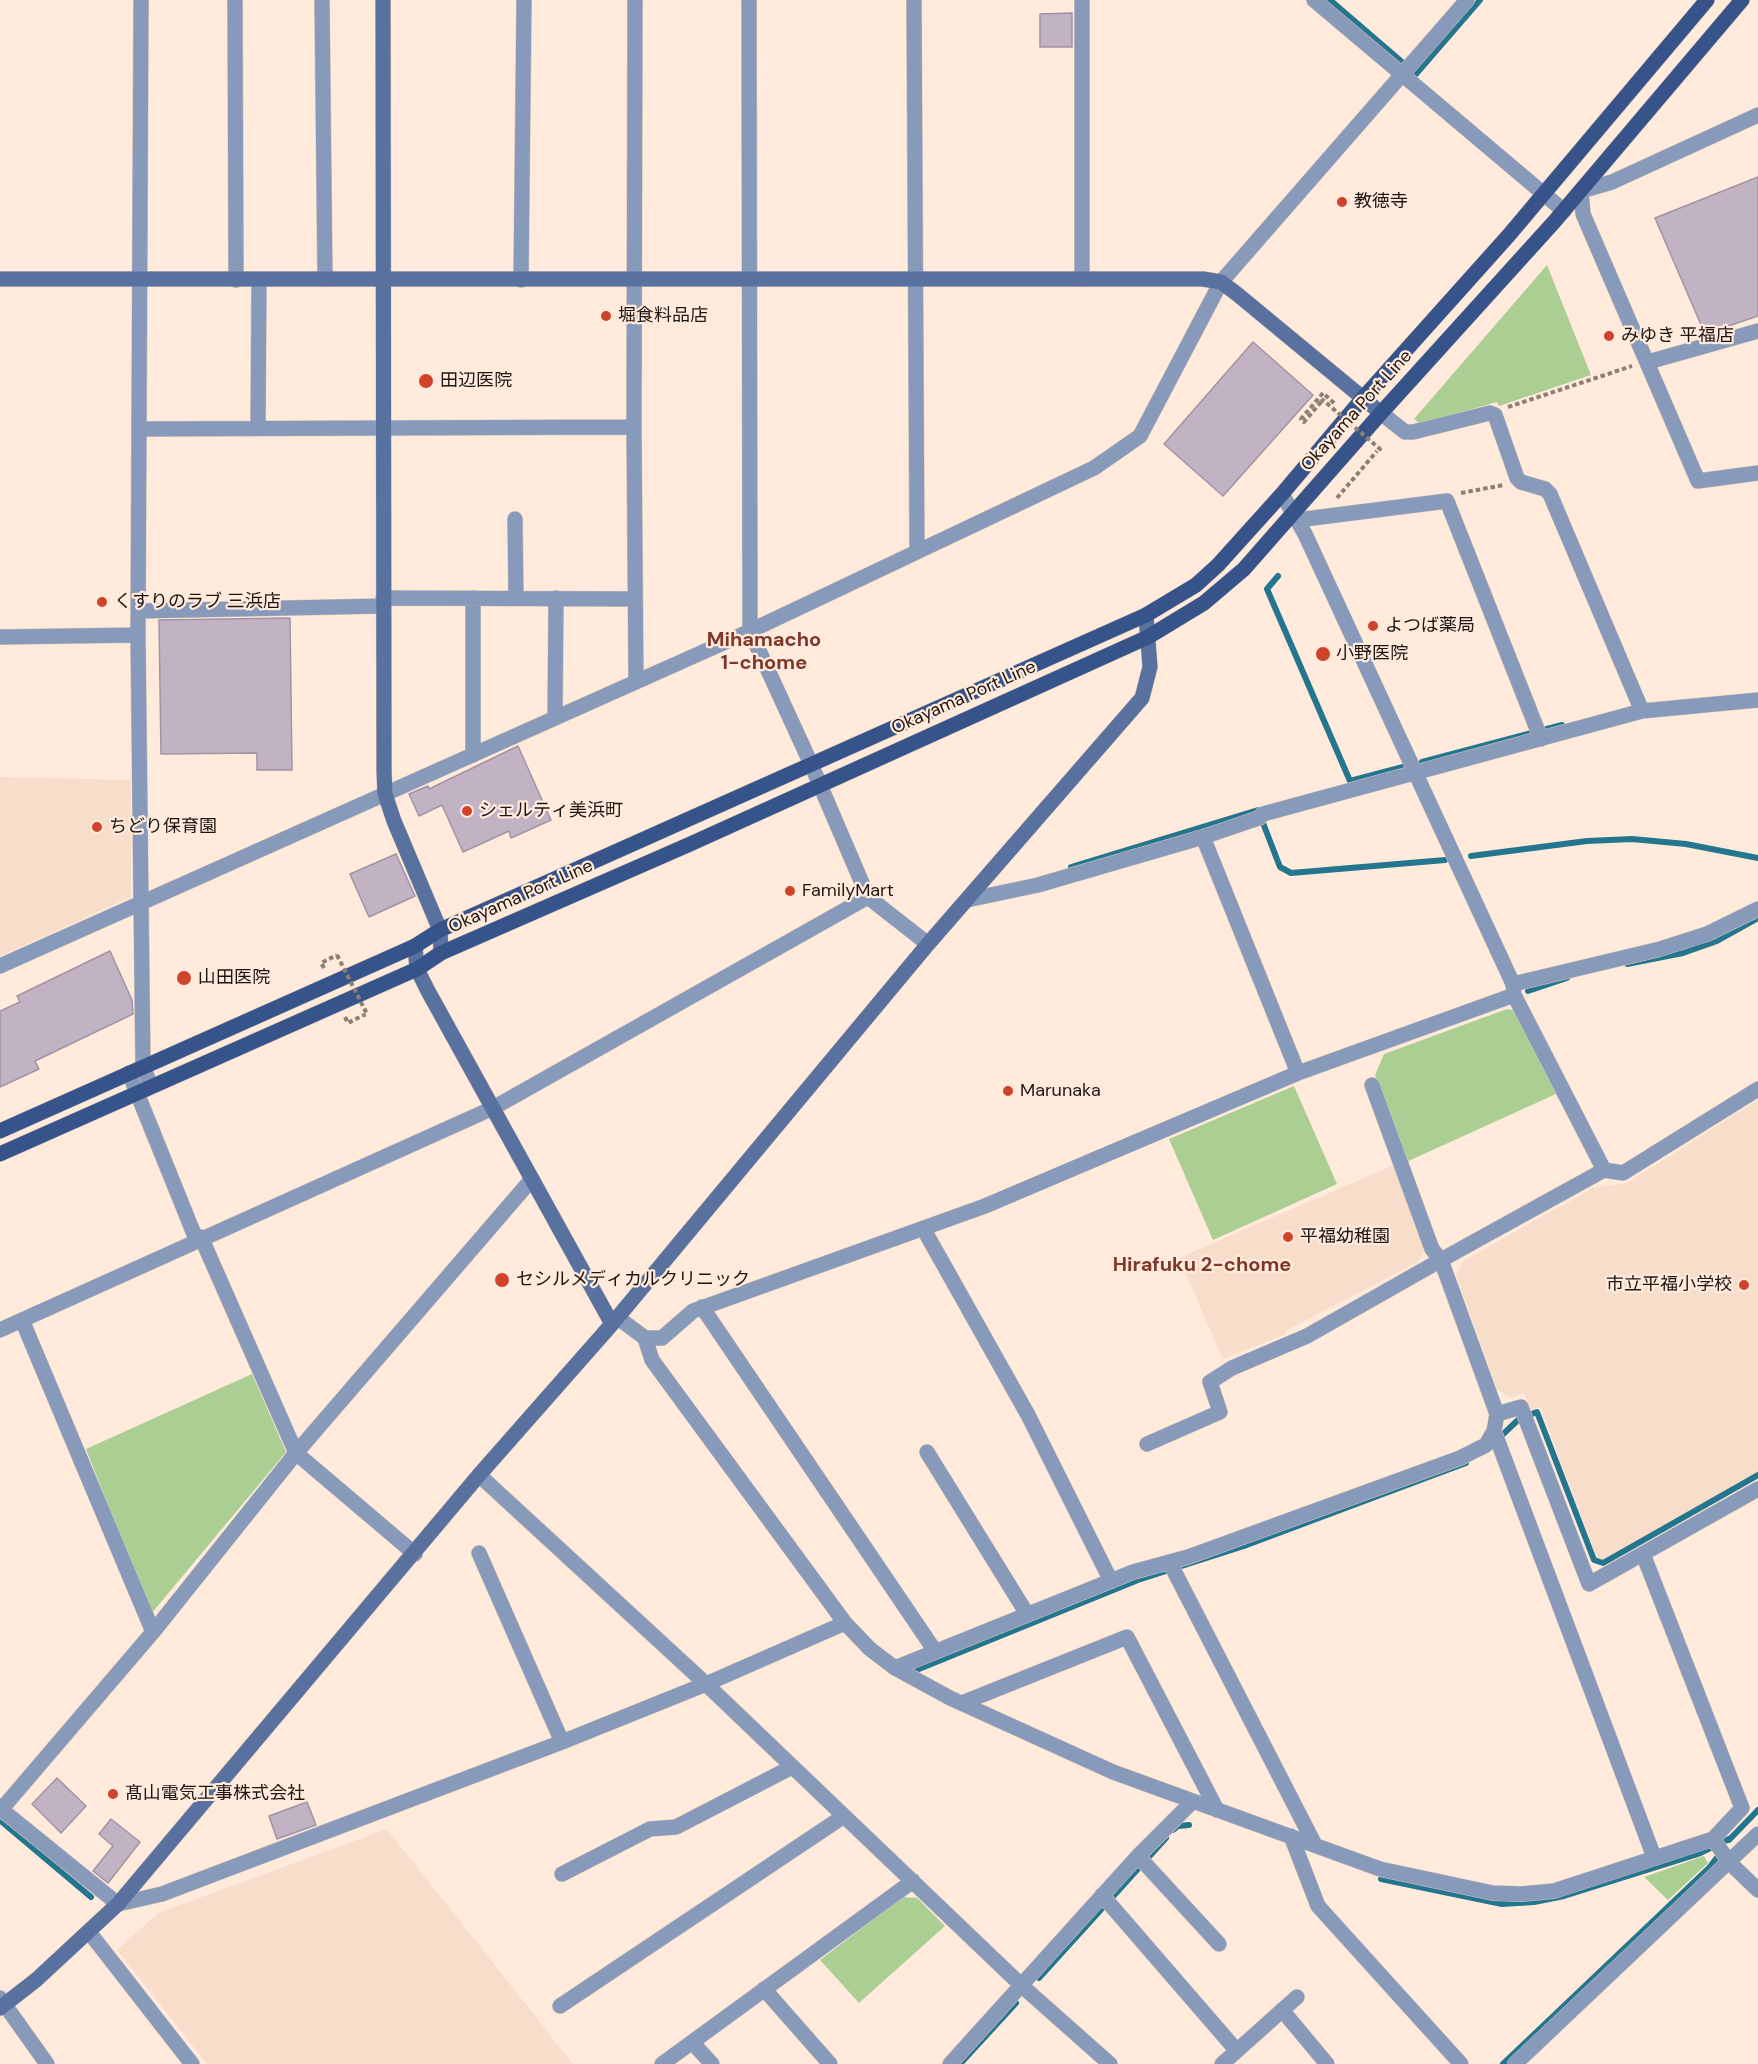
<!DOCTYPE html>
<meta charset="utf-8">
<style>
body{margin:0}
canvas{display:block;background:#ffeadc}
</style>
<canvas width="1758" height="2064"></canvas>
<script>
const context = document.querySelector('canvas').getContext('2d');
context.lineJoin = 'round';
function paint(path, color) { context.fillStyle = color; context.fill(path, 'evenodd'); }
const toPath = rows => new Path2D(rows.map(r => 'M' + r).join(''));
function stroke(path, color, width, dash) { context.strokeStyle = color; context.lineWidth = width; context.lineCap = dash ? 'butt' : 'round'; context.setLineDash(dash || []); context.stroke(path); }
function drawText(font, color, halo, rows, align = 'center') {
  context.font = font + ' "DM Sans","Noto Sans JP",sans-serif'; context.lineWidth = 4.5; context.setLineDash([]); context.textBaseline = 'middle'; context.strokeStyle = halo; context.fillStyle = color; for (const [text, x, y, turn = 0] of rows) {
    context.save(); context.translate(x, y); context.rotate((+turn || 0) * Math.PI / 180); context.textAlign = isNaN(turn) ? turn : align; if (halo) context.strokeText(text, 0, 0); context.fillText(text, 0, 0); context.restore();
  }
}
paint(toPath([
 [0,777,131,780,131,897,0,956],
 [1758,1100,1758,1472,1603,1560,1597,1558,1540,1407,1531,1410,1524,1393,1511,1398,1497,1389,1456,1275,1463,1261,1593,1188,1627,1183],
 [1394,1165,1424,1250,1418,1262,1285,1331,1286,1334,1223,1359,1179,1258],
 [387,1829,573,2064,207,2064,117,1950,158,1913]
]), '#f9ddcb');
paint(toPath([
 [1547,265,1591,375,1499,406,1497,402,1420,424,1414,419],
 [1507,1009,1513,1010,1517,1016,1556,1094,1404,1163,1375,1075,1384,1054],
 [1294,1086,1337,1184,1213,1240,1169,1139],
 [252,1374,286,1452,151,1614,86,1449],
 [1704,1856,1708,1863,1668,1900,1644,1877],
 [903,1897,917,1898,945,1926,859,2003,820,1960]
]), '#abcf93');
stroke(toPath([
 [1330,0,1416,74,1480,0],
 [1278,576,1267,589,1350,781,1403,767],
 [1422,762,1562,725],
 [1471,856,1587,841,1632,839,1686,844,1758,858],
 [1071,867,1258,810,1280,867,1291,873,1445,860],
 [1627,964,1683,953,1717,941,1758,918],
 [1528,991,1567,978],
 [1498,1439,1519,1419,1537,1412,1594,1560,1603,1563,1758,1475],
 [914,1671,1138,1580,1244,1546,1466,1463],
 [2,1822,91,1897],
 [1173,1830,1178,1826,1189,1825],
 [1729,1840,1758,1810],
 [1381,1879,1502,1904,1534,1902,1564,1896,1698,1854,1731,1838],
 [1039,1978,1166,1838],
 [960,2064,1016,2003],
 [1503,2064,1709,1868,1722,1851]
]), '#24758e', 6);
const building = toPath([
 [1072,13,1072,47,1040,47,1040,14,1072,13],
 [1758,177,1758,316,1705,334,1655,218,1758,177],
 [1253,342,1313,395,1223,496,1164,444,1253,342],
 [290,618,292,770,257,770,257,753,161,754,159,620,290,618],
 [518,746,551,820,511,838,509,831,463,852,442,805,419,816,409,794,428,786,429,789,518,746],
 [396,854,415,896,369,917,350,874,396,854],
 [110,951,132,1000,133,1014,35,1061,39,1069,0,1087,0,1011,20,1002,17,996,110,951],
 [57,1778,86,1806,61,1833,32,1804,57,1778],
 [307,1802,316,1825,277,1839,269,1816,307,1802],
 [111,1819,140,1842,108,1883,93,1871,113,1846,99,1834,111,1819]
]);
paint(building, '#c2b3c4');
stroke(building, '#a293a4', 1.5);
const street = toPath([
 [141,0,138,635,141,901,143,1067,151,1086],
 [235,0,236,280],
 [322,0,325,279],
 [635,0,634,427,636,682],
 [749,0,750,631,811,764,868,897,928,944],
 [914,0,917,551],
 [1082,0,1082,279],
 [1314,0,1564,211],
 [1758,115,1612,182,1581,191,1583,214,1698,481,1758,473],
 [521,280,524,0],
 [1648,362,1758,331],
 [1381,413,1405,432,1413,432,1490,413,1495,415,1517,478,1521,482,1545,489,1550,494,1642,711],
 [258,428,259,280],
 [141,429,634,427],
 [1282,494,1305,534,1513,984,1514,995,1604,1170],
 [515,519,516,598],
 [1297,520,1447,501,1541,739],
 [383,598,635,599],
 [473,598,473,755],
 [139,611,383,606],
 [0,637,138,635],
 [555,718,556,598],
 [1203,837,1298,1073],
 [967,900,1038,885,1203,837,1259,818,1263,814,1642,711,1758,700],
 [0,966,750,631,1094,468,1140,436,1221,282,1467,0],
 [1513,984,1660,949,1707,934,1758,909],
 [129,1073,196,1239],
 [923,1228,1028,1415,1111,1581],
 [201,1237,296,1453,415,1554],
 [702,1307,935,1651],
 [617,1317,645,1338,662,1338,693,1311,985,1206,1298,1073,1514,995],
 [22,1320,153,1632],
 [0,1330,493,1108,868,897],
 [645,1338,652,1360,845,1623,870,1649,895,1668,950,1698,1113,1772,1380,1869,1493,1893,1521,1894,1554,1891,1713,1839,1742,1808,1643,1554],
 [1497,1414,1521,1407,1589,1584,1758,1489],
 [1494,1431,1654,1857],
 [1147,1444,1220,1412,1210,1382,1232,1368,1307,1336,1441,1260,1432,1249,1372,1085],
 [927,1452,1027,1614],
 [479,1475,706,1684,1022,1986,1110,2064],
 [479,1553,562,1742],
 [1170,1563,1315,1845],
 [895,1668,1133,1572,1188,1557,1460,1458,1486,1445,1494,1431,1497,1414,1441,1260,1604,1170,1623,1173,1758,1089],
 [962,1703,1127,1637,1217,1810],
 [0,1806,2,1810,118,1904,162,1894,562,1742,706,1684,845,1623],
 [0,1811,153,1632,296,1453,532,1179],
 [1291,1836,1318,1906,1461,2064],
 [1713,1839,1730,1863,1758,1890],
 [1138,1856,1219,1944],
 [562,1874,650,1829,676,1827,792,1767],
 [1102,1895,1237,2051],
 [89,1932,192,2064],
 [764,1989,830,2064],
 [0,1998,47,2064],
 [560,2006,844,1816],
 [1282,2010,1327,2064],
 [692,2042,712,2064],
 [662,2064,913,1881],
 [950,2064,1138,1856,1192,1802],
 [1222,2064,1297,1997],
 [1515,2064,1758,1834]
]);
const secondary = toPath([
 [383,0,384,771,385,794,394,821,440,930,441,953],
 [0,279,1203,279,1221,282,1237,294,1381,413],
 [415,946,417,969,428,991,612,1324],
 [0,2008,36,1980,118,1904,479,1475,612,1324,928,944,1142,698,1150,667,1146,615]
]);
const primary = toPath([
 [0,1131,415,946,440,930,1146,615,1196,585,1218,565,1282,494,1363,398,1509,235,1707,0],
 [0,1154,417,969,441,953,688,845,1148,637,1204,603,1244,569,1381,413,1554,222,1742,0]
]);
stroke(street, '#dbc8bc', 16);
stroke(secondary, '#dbc8bc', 16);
stroke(primary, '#dbc8bc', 16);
stroke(toPath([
 [1321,402,1304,422,1301,419,1323,393,1335,404],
 [1508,407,1632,366],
 [1461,493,1504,485],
 [1337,498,1377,451],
 [324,968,321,963,337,955],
 [345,1017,348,1023,364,1015]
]), '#8d7f76', 4, [4.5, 3]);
stroke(street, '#889aba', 15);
stroke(secondary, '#58719e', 15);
stroke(primary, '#365489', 15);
stroke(toPath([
 [1321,402,1323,400,1380,449,1377,451],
 [337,955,367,1014,364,1015]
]), '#8d7f76', 4, [4.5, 3]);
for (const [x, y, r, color] of [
 [1342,202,6,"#cf432a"],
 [606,316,6,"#cf432a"],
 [1609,336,6,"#cf432a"],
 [426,381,8,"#cf432a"],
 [102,602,6,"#cf432a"],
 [1373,626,6,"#cf432a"],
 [1323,654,8,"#cf432a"],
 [467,811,6,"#cf432a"],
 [97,827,6,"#cf432a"],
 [790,891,6,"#cf432a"],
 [184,978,8,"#cf432a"],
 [1008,1091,6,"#cf432a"],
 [1288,1237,6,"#cf432a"],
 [502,1280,8,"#cf432a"],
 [1744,1285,6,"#cf432a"],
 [113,1794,6,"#cf432a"]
]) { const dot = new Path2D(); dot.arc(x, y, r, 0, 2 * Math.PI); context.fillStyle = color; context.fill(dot); stroke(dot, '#ffeadc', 2); }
drawText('18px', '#1c1511', '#ffeadc', [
 ["教徳寺",1354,202],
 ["堀食料品店",618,316],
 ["みゆき 平福店",1621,336],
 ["田辺医院",440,381],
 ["くすりのラブ 三浜店",114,602],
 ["よつば薬局",1385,626],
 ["小野医院",1336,654],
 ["シェルティ美浜町",479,811],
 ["ちどり保育園",109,827],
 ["FamilyMart",802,891],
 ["山田医院",198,978],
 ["Marunaka",1020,1091],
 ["平福幼稚園",1300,1237],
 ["セシルメディカルクリニック",516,1280],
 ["市立平福小学校",1732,1285,"right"],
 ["髙山電気工事株式会社",125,1794]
], 'left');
drawText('18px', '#1c1511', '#ffeadc', [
 ["Okayama Port Line",1357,411,-48],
 ["Okayama Port Line",964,698,-24],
 ["Okayama Port Line",521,897,-24]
]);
drawText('bold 20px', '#7d382a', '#ffeadc', [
 ["Mihamacho",764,641],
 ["1-chome",764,664],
 ["Hirafuku 2-chome",1202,1266]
]);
</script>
